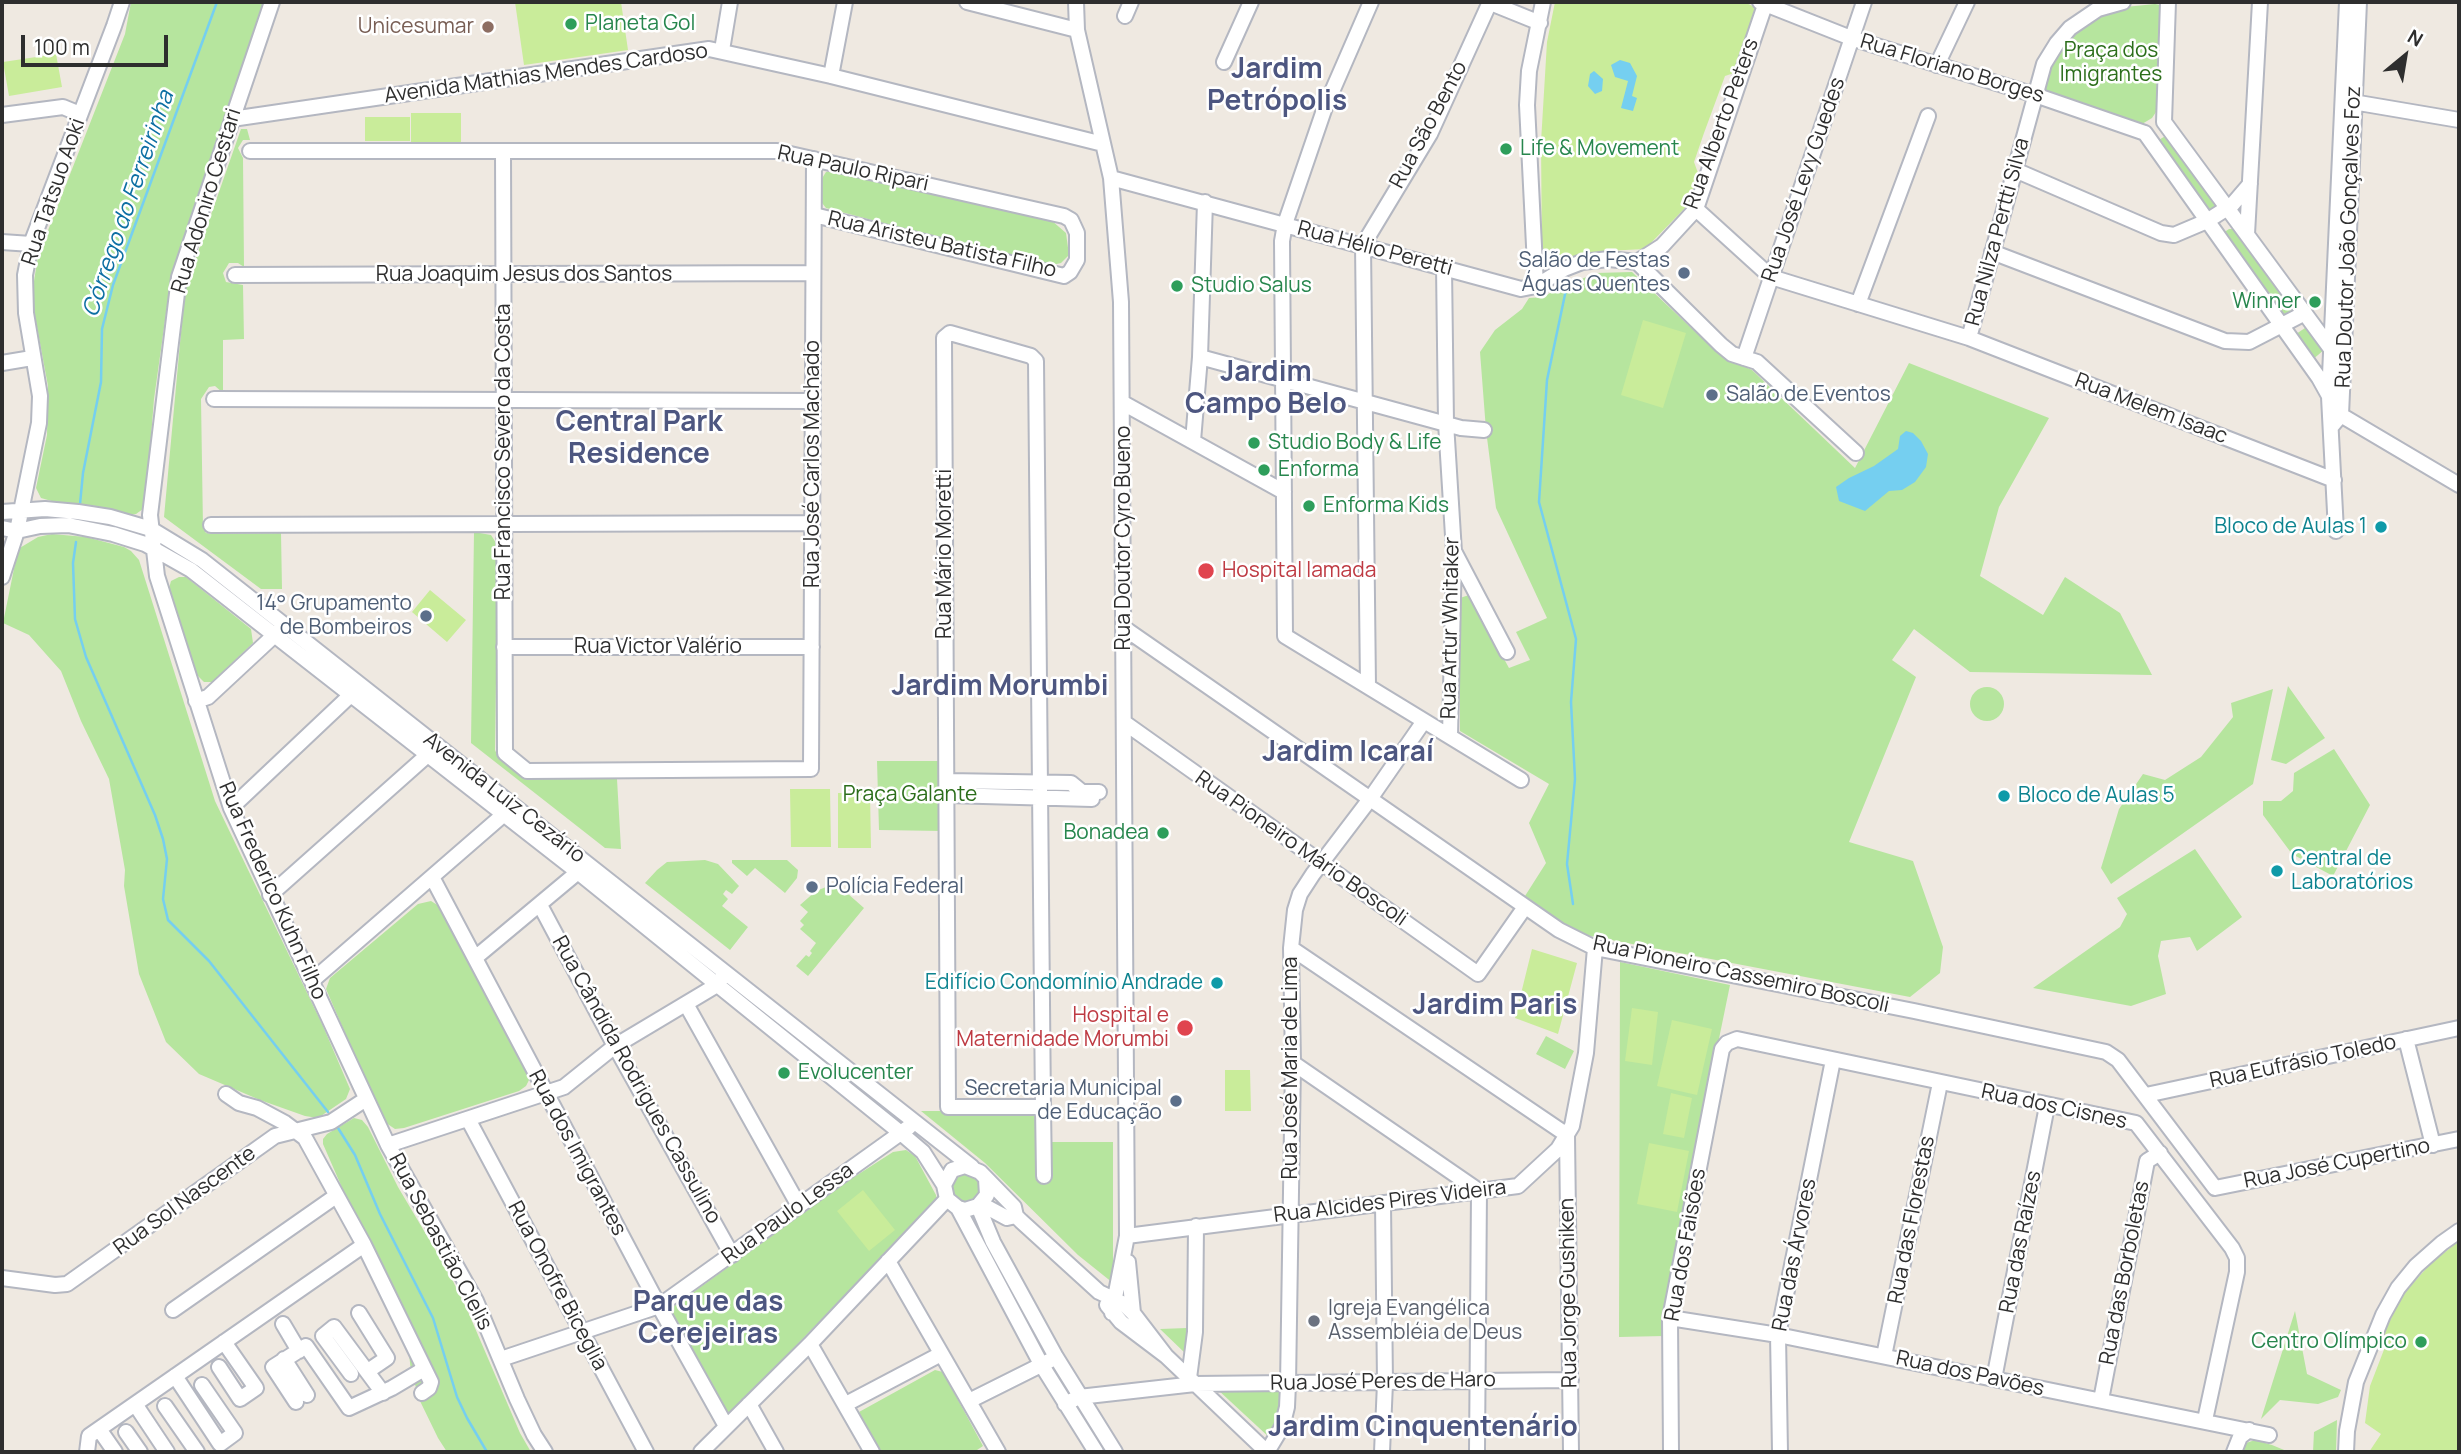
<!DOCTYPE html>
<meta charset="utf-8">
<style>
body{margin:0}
#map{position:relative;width:2461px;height:1454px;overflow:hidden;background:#efe9e1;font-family:Manrope,sans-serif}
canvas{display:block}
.frame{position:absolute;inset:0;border:4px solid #2e2e2e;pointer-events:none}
.north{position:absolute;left:2370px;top:21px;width:70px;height:70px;-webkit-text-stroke:5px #fff;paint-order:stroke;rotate:30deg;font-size:19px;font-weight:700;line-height:28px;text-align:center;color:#2e2e2e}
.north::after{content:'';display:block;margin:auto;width:24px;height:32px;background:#2e2e2e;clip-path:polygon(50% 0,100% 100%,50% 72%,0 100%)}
.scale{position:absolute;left:21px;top:35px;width:147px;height:32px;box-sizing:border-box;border:4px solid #2e2e2e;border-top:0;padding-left:9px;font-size:21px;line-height:24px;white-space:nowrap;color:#2e2e2e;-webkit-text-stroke:5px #fff;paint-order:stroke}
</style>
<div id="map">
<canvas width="2461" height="1454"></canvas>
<div class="frame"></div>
<div class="north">N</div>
<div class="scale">100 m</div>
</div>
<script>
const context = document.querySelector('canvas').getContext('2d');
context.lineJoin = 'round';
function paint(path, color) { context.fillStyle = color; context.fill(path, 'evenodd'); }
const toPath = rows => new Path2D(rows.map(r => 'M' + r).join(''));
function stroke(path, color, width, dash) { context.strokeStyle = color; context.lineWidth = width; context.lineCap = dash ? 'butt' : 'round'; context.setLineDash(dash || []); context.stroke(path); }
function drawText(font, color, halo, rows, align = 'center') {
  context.font = font + ' Manrope,sans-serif'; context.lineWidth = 5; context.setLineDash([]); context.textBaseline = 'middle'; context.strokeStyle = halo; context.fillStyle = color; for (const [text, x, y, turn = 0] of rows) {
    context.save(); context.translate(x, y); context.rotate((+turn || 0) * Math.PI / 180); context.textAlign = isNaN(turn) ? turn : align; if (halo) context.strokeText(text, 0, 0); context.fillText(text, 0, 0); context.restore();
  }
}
paint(toPath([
 [131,2,264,2,171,278,154,399,146,500,143,509,136,514,130,515,96,506,55,502,41,498,36,488,47,435,48,386,34,311,34,281,38,256,125,34],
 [2155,4,2160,5,2163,10,2158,109,2152,118,2142,124,2043,92,2052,64,2076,24,2125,7],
 [241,129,247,129,250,140,243,140,238,148,243,158,244,267,238,263,229,263,223,273,226,282,243,285,244,339,223,340,223,393,215,386,209,387,201,399,203,528,206,533,212,534,281,533,282,589,261,589,164,517,185,289],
 [2167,135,2218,207,2208,213,2157,141],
 [830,171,1051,220,1066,233,1069,255,1061,263,1048,266,826,208,822,203,821,180,826,172],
 [2229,229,2234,229,2290,307,2291,315,2286,319,2223,233],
 [1632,272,1720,355,1752,370,1855,468,1909,363,2049,418,1999,507,1980,576,2043,615,2065,577,2120,613,2152,675,1970,672,1914,629,1892,660,1916,677,1849,842,1913,861,1943,947,1940,973,1910,997,1585,935,1573,930,1525,896,1546,863,1529,823,1549,784,1460,731,1460,598,1469,595,1509,668,1530,660,1516,632,1547,618,1496,508,1486,430,1480,352,1495,330,1522,309,1529,298,1544,297,1563,284,1567,285,1596,273],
 [2308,326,2325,349,2311,361,2293,336],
 [474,532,491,535,498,546,495,750,498,757,522,778,617,779,621,849,605,848,471,743],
 [52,534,86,537,124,547,131,551,139,560,215,801,323,1026,350,1089,346,1099,318,1118,305,1116,260,1100,199,1074,166,1042,139,974,124,886,125,870,109,779,81,721,61,671,29,635,3,623,18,549,38,537],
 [179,577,186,577,251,629,253,643,212,682,204,682,194,672,168,592,171,581],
 [2288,686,2325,738,2286,764,2271,760],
 '1970 704a17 17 0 1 1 34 0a17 17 0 1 1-34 0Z',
 [2273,689,2253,784,2111,884,2101,868,2119,809,2143,774,2165,780,2201,757,2233,717,2231,703],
 [2334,749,2370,805,2333,876,2292,854,2263,815,2263,801,2281,801,2293,791,2294,773],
 [877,761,942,761,942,831,879,830],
 [2195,849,2242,917,2197,951,2190,937,2161,941,2158,956,2166,994,2131,1006,2033,988,2120,927,2127,914,2117,898],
 [705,860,718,864,739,886,732,894,726,890,723,894,728,899,722,906,748,927,730,950,645,883,657,870,667,862],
 [732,860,787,860,798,870,797,878,785,893,755,868,747,876,732,863],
 [826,887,836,888,847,893,864,908,808,976,796,966,806,955,809,957,812,953,810,951,816,943,800,929,804,925,800,921,808,912,800,905,816,891],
 [431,901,439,906,529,1074,529,1080,526,1086,519,1091,404,1128,395,1129,383,1121,326,989,330,978,418,904],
 [1620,962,1730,985,1662,1317,1664,1336,1619,1337],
 [1546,1036,1574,1051,1565,1069,1536,1054],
 [921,1111,1039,1111,1049,1142,1113,1142,1113,1283,1078,1255,985,1163],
 [354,1118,362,1120,368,1127,398,1187,449,1273,469,1314,520,1433,531,1452,447,1452,438,1438,420,1401,411,1371,407,1337,323,1144,323,1139,327,1134],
 [906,1150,915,1156,936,1195,937,1200,726,1418,667,1311,851,1179,893,1152],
 '951 1188a14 14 0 1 1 28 0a14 14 0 1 1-28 0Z',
 [2295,1311,2307,1374,2341,1390,2338,1397,2318,1404,2280,1400,2261,1419],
 [1187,1328,1188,1352,1186,1354,1160,1329],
 [935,1370,943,1372,983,1446,974,1452,880,1452,859,1412],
 [1283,1387,1282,1406,1271,1439,1217,1389],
 [2337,1420,2336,1452,2313,1452,2314,1432],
 [2255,1440,2272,1445,2289,1452,2239,1452,2246,1443]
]), '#b6e59e');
paint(toPath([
 [515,2,621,2,628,50,524,65],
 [1555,2,1744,2,1757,8,1734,73,1725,76,1704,133,1694,162,1698,173,1687,206,1645,249,1606,251,1578,257,1550,267,1545,265,1542,260,1541,142,1547,42],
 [56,54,62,87,9,96,3,62],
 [411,113,461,113,461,142,411,142],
 [365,117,410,117,410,141,365,141],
 [1643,320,1686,333,1663,408,1621,395],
 [430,590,466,620,447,642,412,612],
 [790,789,830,789,831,847,791,847],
 [838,793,870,793,871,848,838,848],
 [1532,949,1577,963,1558,1034,1515,1018],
 [1632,1008,1658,1012,1652,1065,1625,1061],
 [1672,1020,1712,1029,1697,1095,1657,1086],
 [1225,1070,1250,1070,1251,1111,1225,1111],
 [1671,1093,1692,1098,1684,1138,1663,1134],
 [1649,1143,1689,1151,1677,1212,1637,1204],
 [863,1190,895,1230,869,1251,837,1211],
 [2459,1241,2459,1452,2369,1452,2381,1434,2365,1423,2370,1386,2385,1347,2382,1337,2402,1296,2430,1264]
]), '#c9ec9a');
paint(toPath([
 [1620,60,1630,63,1637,76,1632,96,1637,98,1633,111,1621,108,1628,81,1615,77,1611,65],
 [1594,71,1603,79,1602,91,1595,94,1588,86,1590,74],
 [1906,431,1913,433,1921,441,1928,454,1926,467,1915,482,1902,490,1889,491,1865,511,1839,501,1836,487,1849,478,1874,466,1898,449,1900,436]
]), '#75cff0');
stroke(toPath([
 [1567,285,1547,380,1539,502,1576,639,1571,702,1575,779,1567,864,1573,904],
 [80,504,83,473,101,382,102,329,113,285,217,2],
 [76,542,73,563,75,619,86,657,155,815,163,839,167,859,163,899,168,920,209,961,328,1112],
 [338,1128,355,1155,380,1214,433,1318,457,1397,467,1418,487,1452]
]), '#75cff0', 2.5);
const minor = toPath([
 [272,2,179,277,150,515,157,576,231,808,388,1145,476,1301,517,1399,534,1435,545,1452],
 [967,2,1077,30],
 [1076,2,1077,30,1111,178,1121,302,1127,1236,1112,1313],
 [1371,2,1324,110,1285,224,1282,241,1285,636,1521,780],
 [1488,2,1540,23],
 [1760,2,1851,38,2035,95,2145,133],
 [1125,16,1131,2],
 [722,50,730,2],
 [1224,62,1251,2],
 [1937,65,1967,2],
 [831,76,845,2],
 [2347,101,2459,120],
 [2,115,63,107,80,114],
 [232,119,709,49,831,76,1103,144],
 [2164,122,2331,349],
 [2164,122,2168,2],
 [2145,133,2319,378,2329,396],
 [250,151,777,151,1064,216,1071,220,1077,233,1077,260,1070,272,1064,276,814,215],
 [503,151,505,753,527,771,811,769,814,159],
 [2015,170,2161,233,2174,235,2207,221,2232,205,2250,184],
 [1111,178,1521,289,1536,286,1564,269,1582,262,1609,259,1637,262],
 [1696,209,1771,277,1969,338,2334,480],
 [2247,234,2260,2],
 [2,242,31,244],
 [1992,252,2225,341,2249,342,2305,313],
 [1637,262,1662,246,1696,209,1766,2],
 [1637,262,1721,345,1732,354,1757,362,1856,453],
 [1444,267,1446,423,1454,552,1450,736],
 [235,275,813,273],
 [1536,286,1527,105,1529,71,1543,2],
 [1858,304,1928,116],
 [1969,338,2044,64,2057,43,2070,28,2098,9,2123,2],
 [1200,357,1461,428,1484,430],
 [1744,358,1864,2],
 [2,363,32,358],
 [214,399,813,401],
 [1123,403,1284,492],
 [2334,411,2459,485],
 [2331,427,2341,415,2359,2],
 [1193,441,1200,357,1205,202],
 [2,512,45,509,78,512,110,517,151,529,202,560,972,1167],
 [211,525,812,523],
 [2,528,17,531,40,526,68,525,113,534,145,544,191,570,579,873,902,1134,923,1152,944,1185],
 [2336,531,2329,397,2347,2],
 [1455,553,1507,652],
 [2,577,17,531,39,423,40,396,26,313,25,275,31,244,114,26,122,2],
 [1124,628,1559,930,1595,948,1914,1011,2106,1052,2118,1060,2215,1188,2459,1139],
 [504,647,812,647],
 [1368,686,1363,245,1430,134,1490,2],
 [196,701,208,697,279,631],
 [1125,723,1478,974,1525,907],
 [947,781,1071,783,1082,792,1099,792],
 [947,795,1092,799],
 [231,808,355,691],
 [432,877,659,1306,726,1426],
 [270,895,432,751],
 [540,905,615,1046,732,1255],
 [1291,948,1567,1135,1571,1452],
 [475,958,584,867],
 [313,980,510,809],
 [686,1004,799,1206],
 [2406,1039,2433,1145],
 [1293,1063,1479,1191,1477,1452],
 [226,1094,239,1103,257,1108,285,1123,305,1138,364,1245,431,1382,429,1388,422,1393],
 [2146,1095,2459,1028],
 [1043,1107,948,1107,944,338,950,333,1031,356,1036,361,1043,1107,1044,1176],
 [468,1119,646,1452],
 [388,1145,564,1087,615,1046,717,985,721,979],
 [986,1179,987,1195,978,1206,965,1210,958,1208,947,1199,944,1185,952,1170,965,1166,980,1172,1014,1207,1016,1216,1021,1221,1099,1292,1124,1304,1133,1313,1166,1356],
 [981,1204,1007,1218,1016,1216],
 [978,1206,993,1242,1056,1357,1115,1452],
 [958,1208,1041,1364,1096,1452],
 [1127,1236,1518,1186,1558,1149,1572,1126,1586,1053,1595,948],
 [888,1261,998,1452],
 [1128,1262,1133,1313],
 [2,1278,55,1285,67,1284,275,1136,331,1122,366,1099],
 [1107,1305,1121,1322,1166,1356,1267,1452],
 [173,1310,336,1196],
 [359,1313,387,1358,368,1371],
 [1670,1318,1778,1335,2269,1435],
 [283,1324,299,1351],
 [810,1344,872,1452],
 [1884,1356,1940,1083],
 [284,1359,307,1395],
 [501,1359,659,1306,909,1127],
 [219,1367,240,1399,256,1388,224,1342],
 [351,1374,323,1336,334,1327,383,1393],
 [175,1376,220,1444,235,1433,202,1385],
 [1189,1378,1195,1332,1196,1226],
 [1994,1379,2047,1106],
 [2101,1400,2147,1161,2160,1153],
 [969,1401,1049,1361],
 [296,1402,273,1367,306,1346,349,1408,392,1388,424,1369],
 [135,1404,167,1452],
 [749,1404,776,1452],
 [846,1404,941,1354],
 [1065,1404,1079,1397,1195,1384,1571,1380],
 [165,1406,197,1452],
 [99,1429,115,1452],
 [126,1432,140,1452],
 [87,1452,89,1436,364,1245],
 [701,1452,810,1344,947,1199],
 [1267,1452,1282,1427,1287,1407,1288,1384,1293,1063,1291,948,1295,910,1300,894,1313,874,1370,799,1424,721],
 [1382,1452,1385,1383,1383,1203],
 [1671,1452,1670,1318,1722,1049,1727,1043,1737,1039,2136,1123,2232,1248,2237,1258,2237,1272,2205,1420],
 [1780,1452,1778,1335,1833,1060],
 [2234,1452,2240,1437,2249,1430],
 [2346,1452,2347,1431,2356,1382,2383,1315,2398,1288,2416,1266,2442,1243,2459,1231]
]);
stroke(minor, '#b4b7c1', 18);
stroke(minor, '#fff', 14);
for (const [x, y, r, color] of [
 [571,24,7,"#2e9e5b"],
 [488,27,7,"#8d6e63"],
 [1506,149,7,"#2e9e5b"],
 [1684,273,7,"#5c6f8a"],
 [1177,286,7,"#2e9e5b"],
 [2315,302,7,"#2e9e5b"],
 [1712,395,7,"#5c6f8a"],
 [1254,443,7,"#2e9e5b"],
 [1264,470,7,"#2e9e5b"],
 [1309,506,7,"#2e9e5b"],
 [2381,527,7,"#0f9aa8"],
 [1206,571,9,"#e0444e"],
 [426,616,7,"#5c6f8a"],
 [2004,796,7,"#0f9aa8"],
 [1163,833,7,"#2e9e5b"],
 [2277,871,7,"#0f9aa8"],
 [812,887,7,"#5c6f8a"],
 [1217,983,7,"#0f9aa8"],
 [1185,1028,9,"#e0444e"],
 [784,1073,7,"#2e9e5b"],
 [1176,1101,7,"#5c6f8a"],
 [1314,1321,7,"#6b7280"],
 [2421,1342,7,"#2e9e5b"]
]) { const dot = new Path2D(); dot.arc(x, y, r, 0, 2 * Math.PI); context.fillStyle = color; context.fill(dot); stroke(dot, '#fff', 2.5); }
drawText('21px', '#27864d', '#fff', [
 ["Planeta Gol",585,24],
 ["Life & Movement",1520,149],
 ["Studio Salus",1191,286],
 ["Winner",2301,302,"right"],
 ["Studio Body & Life",1268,443],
 ["Enforma",1278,470],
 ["Enforma Kids",1323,506],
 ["Bonadea",1149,833,"right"],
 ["Evolucenter",798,1073],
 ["Centro Olímpico",2407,1342,"right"]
], 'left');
drawText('21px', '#785e54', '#fff', [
 ["Unicesumar",474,27]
], 'right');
drawText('21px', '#2c6e1b', '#fff', [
 ["Praça dos",2111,51],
 ["Imigrantes",2111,75],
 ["Praça Galante",910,795]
]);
drawText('21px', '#2e2e2e', '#fff', [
 ["Rua Floriano Borges",1952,69,17],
 ["Avenida Mathias Mendes Cardoso",546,74,-8],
 ["Rua Alberto Peters",1722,124,-70],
 ["Rua São Bento",1429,125,-62],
 ["Rua Paulo Ripari",853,169,12],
 ["Rua José Levy Guedes",1804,180,-71],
 ["Rua Tatsuo Aoki",54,192,-71],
 ["Rua Adoniro Cestari",207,201,-73],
 ["Rua Nilza Pertti Silva",1998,232,-75],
 ["Rua Doutor João Gonçalves Foz",2349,237,-88],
 ["Rua Aristeu Batista Filho",942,245,13],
 ["Rua Hélio Peretti",1375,249,15],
 ["Rua Joaquim Jesus dos Santos",524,275],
 ["Rua Melem Isaac",2151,409,21],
 ["Rua Francisco Severo da Costa",504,452,-90],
 ["Rua José Carlos Machado",813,464,-90],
 ["Rua Doutor Cyro Bueno",1124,538,-90],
 ["Rua Mário Moretti",945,554,-90],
 ["Rua Artur Whitaker",1451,628,-89],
 ["Rua Victor Valério",658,647],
 ["Avenida Luiz Cezário",504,798,38],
 ["Rua Pioneiro Mário Boscoli",1301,849,35],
 ["Rua Frederico Kuhn Filho",272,891,66],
 ["Rua Pioneiro Cassemiro Boscoli",1741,975,12],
 ["Rua Eufrásio Toledo",2303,1062,-12],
 ["Rua José Maria de Lima",1291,1068,-90],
 ["Rua Cândida Rodrigues Cassulino",636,1080,61],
 ["Rua dos Cisnes",2054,1107,12],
 ["Rua dos Imigrantes",577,1153,62],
 ["Rua José Cupertino",2337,1164,-11],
 ["Rua Sol Nascente",185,1201,-36],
 ["Rua Alcides Pires Videira",1390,1202,-7],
 ["Rua Paulo Lessa",788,1214,-36],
 ["Rua das Florestas",1912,1220,-79],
 ["Rua Sebastião Clelis",440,1242,62],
 ["Rua das Raízes",2021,1242,-79],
 ["Rua dos Faisões",1686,1245,-80],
 ["Rua das Árvores",1795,1255,-79],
 ["Rua das Borboletas",2125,1273,-79],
 ["Rua Onofre Biceglia",557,1286,62],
 ["Rua Jorge Gushiken",1569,1293,-91],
 ["Rua dos Pavões",1970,1374,12],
 ["Rua José Peres de Haro",1383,1382,-1]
]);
drawText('21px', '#4e5e75', '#fff', [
 ["Salão de Festas",1670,261],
 ["Águas Quentes",1670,285],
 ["Salão de Eventos",1726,395,"left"],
 ["14° Grupamento",412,604],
 ["de Bombeiros",412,628],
 ["Polícia Federal",826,887,"left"],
 ["Secretaria Municipal",1162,1089],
 ["de Educação",1162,1113]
], 'right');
drawText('21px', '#0d838f', '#fff', [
 ["Bloco de Aulas 1",2367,527],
 ["Bloco de Aulas 5",2018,796,"left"],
 ["Central de",2291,859,"left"],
 ["Laboratórios",2291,883,"left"],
 ["Edifício Condomínio Andrade",1203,983]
], 'right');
drawText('21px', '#be3a42', '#fff', [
 ["Hospital Iamada",1222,571],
 ["Hospital e",1169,1016,"right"],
 ["Maternidade Morumbi",1169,1040,"right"]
], 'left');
drawText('21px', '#5b616d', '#fff', [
 ["Igreja Evangélica",1328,1309],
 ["Assembléia de Deus",1328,1333]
], 'left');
drawText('italic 23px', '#0d6fa3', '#fff', [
 ["Córrego do Ferreirinha",129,204,-71]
]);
drawText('bold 28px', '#4d5680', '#fff', [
 ["Jardim",1277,70],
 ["Petrópolis",1277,102],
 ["Jardim",1266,373],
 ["Campo Belo",1266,405],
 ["Central Park",639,423],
 ["Residence",639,455],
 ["Jardim Morumbi",1000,687],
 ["Jardim Icaraí",1348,753],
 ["Jardim Paris",1495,1006],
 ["Parque das",708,1303],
 ["Cerejeiras",708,1335],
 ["Jardim Cinquentenário",1423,1428]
]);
</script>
